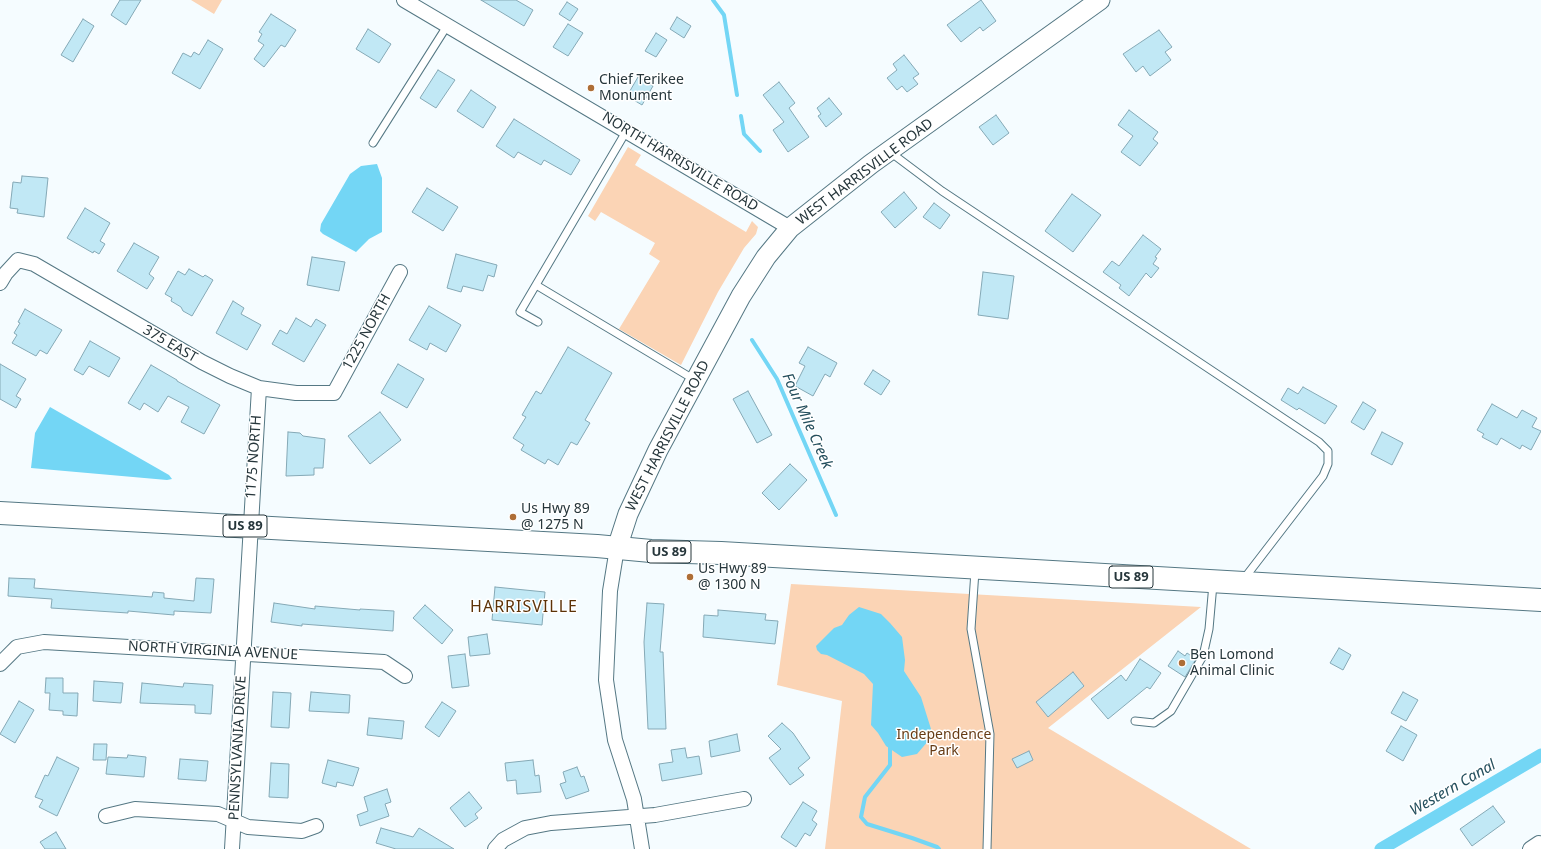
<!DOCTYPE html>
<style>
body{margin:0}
canvas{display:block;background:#f5fcff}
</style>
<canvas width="1541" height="849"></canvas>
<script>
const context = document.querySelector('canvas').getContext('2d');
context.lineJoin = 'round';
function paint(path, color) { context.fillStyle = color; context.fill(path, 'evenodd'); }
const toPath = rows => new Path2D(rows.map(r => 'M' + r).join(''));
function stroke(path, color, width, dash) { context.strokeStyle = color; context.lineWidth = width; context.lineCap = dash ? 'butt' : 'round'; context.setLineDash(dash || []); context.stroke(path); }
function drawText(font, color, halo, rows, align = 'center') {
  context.font = font + ' "Noto Sans",sans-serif'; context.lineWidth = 3; context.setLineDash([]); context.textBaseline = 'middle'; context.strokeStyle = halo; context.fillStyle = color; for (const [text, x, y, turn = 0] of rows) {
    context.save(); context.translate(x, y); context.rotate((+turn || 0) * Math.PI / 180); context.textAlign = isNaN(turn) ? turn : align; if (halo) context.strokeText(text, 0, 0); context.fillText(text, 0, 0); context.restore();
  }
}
paint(toPath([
 [191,0,222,0,214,14],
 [628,147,641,155,635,165,746,232,752,221,758,227,756,234,744,248,718,292,681,365,619,329,660,261,649,254,655,243,601,212,595,221,588,216],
 [791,584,1201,607,1048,728,1251,849,825,849,842,701,777,685]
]), '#fbd4b5');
paint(toPath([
 [377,164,382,178,382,232,369,239,356,252,323,234,320,231,321,224,350,174,361,166],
 [50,407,169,475,172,479,167,480,31,468,35,433],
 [859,607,881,614,890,623,902,637,905,660,904,671,921,697,931,729,929,740,917,754,902,757,886,746,878,733,871,725,873,684,864,674,827,655,821,654,817,650,816,646,834,628,842,625,849,615]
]), '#73d6f5');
stroke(toPath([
 [713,0,724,15,737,95],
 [741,116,744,134,760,151],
 [752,340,777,379,836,515],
 [890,745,890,765,865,797,861,817,867,824,912,838,937,847,939,849]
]), '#73d6f5', 4);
stroke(toPath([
 [1381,849,1541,755]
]), '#73d6f5', 13);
const building = toPath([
 [120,0,141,0,126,25,111,15,120,0],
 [481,0,516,0,533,10,524,26,481,0],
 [981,0,996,21,983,31,980,27,961,42,947,25,981,0],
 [567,2,578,9,570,21,559,14,567,2],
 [271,14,296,30,285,47,281,45,264,67,254,59,264,45,258,41,262,34,259,32,271,14],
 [677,17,691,26,684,38,670,29,677,17],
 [83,19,94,26,73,62,61,55,83,19],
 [568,24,583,33,568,56,553,47,568,24],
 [368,29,391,44,379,63,356,49,368,29],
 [1159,30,1172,47,1165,52,1171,60,1150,76,1143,66,1136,72,1123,54,1159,30],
 [656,33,667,40,656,57,645,51,656,33],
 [208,40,223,49,200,89,172,73,183,53,191,57,194,52,199,55,208,40],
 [904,55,919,74,913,78,918,84,907,92,902,86,897,90,887,78,897,70,893,64,904,55],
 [438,70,455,80,436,108,420,98,438,70],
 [638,77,653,86,642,105,627,96,638,77],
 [779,82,795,103,789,108,809,137,788,152,773,130,784,122,763,95,779,82],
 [471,90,496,107,483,128,457,111,471,90],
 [829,98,842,114,826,127,818,116,821,114,817,108,829,98],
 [1129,110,1158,132,1153,139,1158,143,1140,166,1121,152,1133,136,1118,125,1129,110],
 [996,115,1009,133,993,145,979,127,996,115],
 [514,119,580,160,571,175,544,160,541,165,518,152,514,158,496,146,514,119],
 [22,176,48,178,44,217,17,213,18,209,10,208,13,182,21,183,22,176],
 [427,188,458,207,443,231,412,212,427,188],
 [904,192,917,208,895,228,881,212,904,192],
 [1072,194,1101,215,1073,252,1045,231,1072,194],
 [934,203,950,215,940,229,923,217,934,203],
 [85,208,110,223,100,241,105,244,99,254,94,251,93,253,67,238,85,208],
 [1143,235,1161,249,1155,257,1157,258,1153,264,1159,268,1151,278,1146,273,1129,296,1119,288,1121,285,1103,272,1112,261,1119,266,1143,235],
 [134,243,159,257,149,274,154,278,147,289,117,271,134,243],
 [456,254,497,265,494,277,488,275,483,291,463,286,461,292,447,288,456,254],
 [312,257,345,262,339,291,307,285,312,257],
 [189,269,203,277,205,275,213,280,192,316,183,311,181,307,171,301,172,298,165,294,178,271,185,275,189,269],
 [983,272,1014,276,1008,319,978,315,983,272],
 [233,301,244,308,241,314,261,325,247,350,216,333,233,301],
 [429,306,461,325,446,352,430,343,427,350,409,340,429,306],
 [25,309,62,330,47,354,40,350,36,356,12,343,17,335,14,333,20,323,18,322,25,309],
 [296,318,311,327,316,319,326,325,304,362,272,344,280,330,287,334,296,318],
 [90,341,120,358,109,377,89,366,83,375,74,370,90,341],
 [568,347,612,373,585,420,590,423,577,445,571,442,558,465,548,459,545,464,521,450,524,445,513,438,526,417,522,415,536,391,541,394,568,347],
 [808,347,837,363,830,377,825,374,813,396,795,386,805,366,799,363,808,347],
 [0,364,26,379,16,396,21,399,16,408,0,399,0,364],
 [398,364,424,379,407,408,381,393,398,364],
 [151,365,177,380,177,381,220,405,204,434,181,422,189,407,168,396,158,412,144,403,140,410,128,403,151,365],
 [873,370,890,381,881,395,864,384,873,370],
 [1303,387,1337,406,1325,424,1299,408,1297,410,1281,400,1288,388,1298,394,1303,387],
 [748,391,772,435,757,443,733,399,748,391],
 [1363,402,1376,410,1364,430,1351,422,1363,402],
 [1492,404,1517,418,1522,410,1537,418,1532,427,1541,431,1531,450,1522,445,1520,449,1501,438,1497,445,1482,437,1484,434,1477,430,1492,404],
 [380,412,401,440,370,464,348,436,380,412],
 [288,432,300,433,303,436,325,439,323,468,314,468,314,475,286,476,288,432],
 [1382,432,1403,443,1392,465,1371,454,1382,432],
 [790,464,807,480,779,510,762,493,790,464],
 [9,578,35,579,34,588,152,597,153,592,164,593,164,598,194,601,196,578,214,579,211,613,174,611,174,615,128,611,128,613,51,608,52,599,8,596,9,578],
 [495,587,545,592,542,625,492,620,495,587],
 [274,603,315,609,315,606,360,610,360,609,394,611,393,631,302,624,302,626,271,622,274,603],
 [647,603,664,604,660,652,663,652,666,729,648,729,644,642,647,603],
 [425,605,453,630,442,644,413,618,425,605],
 [718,610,766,614,765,620,778,621,775,644,703,637,704,615,718,616,718,610],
 [487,634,490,654,470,656,468,637,487,634],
 [1339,648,1351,655,1343,670,1330,663,1339,648],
 [1178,651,1185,656,1187,653,1196,659,1185,677,1168,666,1178,651],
 [465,654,469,686,452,688,448,656,465,654],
 [1140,659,1161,673,1150,689,1147,687,1108,719,1091,699,1121,675,1126,681,1140,659],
 [1073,672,1084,686,1048,717,1036,702,1073,672],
 [46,678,63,678,63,693,78,693,77,716,63,715,63,711,49,710,50,693,45,693,46,678],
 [94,681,123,683,121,703,93,701,94,681],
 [142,683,183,687,184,683,213,685,211,714,195,713,195,705,140,703,142,683],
 [273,692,291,693,289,728,271,727,273,692],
 [311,692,350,695,349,713,309,711,311,692],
 [1403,692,1418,700,1406,721,1391,713,1403,692],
 [19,701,34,710,15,743,0,734,19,701],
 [442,702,456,711,439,737,425,727,442,702],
 [369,718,404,721,402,739,367,735,369,718],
 [782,723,793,733,810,758,798,768,804,775,790,785,769,758,781,749,768,736,782,723],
 [1401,726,1417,735,1403,761,1386,751,1401,726],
 [737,734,740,751,711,757,709,741,737,734],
 [94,744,107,744,106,760,93,760,94,744],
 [685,748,687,758,699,756,702,774,662,781,659,764,673,762,671,750,685,748],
 [1029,751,1033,760,1017,768,1012,759,1029,751],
 [128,755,146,757,144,777,106,774,108,757,127,758,128,755],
 [57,757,79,768,57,816,39,807,43,800,35,797,45,775,48,776,57,757],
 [180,759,208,761,206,781,178,779,180,759],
 [328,760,359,768,353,786,337,782,336,787,322,783,328,760],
 [533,760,535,776,539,775,541,792,517,794,516,780,507,781,505,763,533,760],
 [271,763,289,764,288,798,269,797,271,763],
 [577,767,581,777,584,776,589,791,566,799,560,784,566,782,563,772,577,767],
 [387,789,391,802,385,804,389,816,360,826,357,815,368,811,364,797,387,789],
 [469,792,482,808,475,814,478,818,465,827,450,808,469,792],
 [803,802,817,811,812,820,817,824,810,836,805,833,796,847,781,837,803,802],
 [1493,806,1505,822,1472,846,1460,829,1493,806],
 [381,828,413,837,419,828,454,849,396,849,376,843,381,828],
 [56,832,66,849,45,849,40,842,56,832]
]);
paint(building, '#c1e8f5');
stroke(building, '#85a9b6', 1);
const service = toPath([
 [373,143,447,26],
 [890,152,942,191,1319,442,1328,451,1328,464,1323,476,1243,580],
 [536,285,695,380],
 [538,322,520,312,627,130],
 [975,571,971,629,990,734,987,849],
 [1135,721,1154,723,1171,711,1203,656,1209,629,1213,584]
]);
const minor = toPath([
 [404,0,790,228],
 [0,283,6,273,18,260,34,264,202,362,230,376,259,388,296,393,334,393,400,272],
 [617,548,610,591,606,680,615,740,634,799,642,849],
 [0,664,17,647,44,642,384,662,405,676],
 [106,816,135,809,218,814,248,827,302,831,316,826],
 [232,849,259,388],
 [495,849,503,840,525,828,551,823,655,815,744,799],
 [1530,849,1539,843]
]);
const secondary = toPath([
 [617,548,628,514,658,450,741,296,766,257,790,228,871,164,1100,0]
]);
const primary = toPath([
 [0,513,597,546,651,551,721,553,1541,600]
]);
stroke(service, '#557884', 9);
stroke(minor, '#557884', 16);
stroke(secondary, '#557884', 21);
stroke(primary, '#557884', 24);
stroke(service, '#fff', 7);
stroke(minor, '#fff', 14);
stroke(secondary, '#fff', 19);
stroke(primary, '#fff', 22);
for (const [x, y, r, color] of [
 [591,88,4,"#ae6e36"],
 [513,517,4,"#ae6e36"],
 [690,577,4,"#ae6e36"],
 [1182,663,4,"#ae6e36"]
]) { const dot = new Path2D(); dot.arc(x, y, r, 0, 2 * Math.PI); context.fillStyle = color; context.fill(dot); stroke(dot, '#fff', 1.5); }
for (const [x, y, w] of [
 [245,526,44],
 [669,552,44],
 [1131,577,44]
]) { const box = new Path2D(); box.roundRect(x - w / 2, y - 11, w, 22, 3); context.fillStyle = '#fff'; context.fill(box); stroke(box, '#26363b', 1); }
drawText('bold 13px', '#26363b', null, [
 ["US 89",245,526],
 ["US 89",669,552],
 ["US 89",1131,577]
]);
drawText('14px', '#26363b', '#fff', [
 ["Chief Terikee",599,80],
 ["Monument",599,96],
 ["Us Hwy 89",521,509],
 ["@ 1275 N",521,525],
 ["Us Hwy 89",698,569],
 ["@ 1300 N",698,585],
 ["Ben Lomond",1190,655],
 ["Animal Clinic",1190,671]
], 'left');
drawText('14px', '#26363b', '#fff', [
 ["NORTH HARRISVILLE ROAD",680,162,31],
 ["WEST HARRISVILLE ROAD",865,172,-37],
 ["1225 NORTH",367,332,-61],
 ["375 EAST",170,344,30],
 ["WEST HARRISVILLE ROAD",668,436,-63],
 ["1175 NORTH",254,457,-86],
 ["NORTH VIRGINIA AVENUE",213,651,3],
 ["PENNSYLVANIA DRIVE",238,748,-87]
]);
drawText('14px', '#663b14', '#fff', [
 ["Independence",944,735],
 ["Park",944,751]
]);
drawText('italic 15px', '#244f5d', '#fff', [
 ["Four Mile Creek",807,421,66],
 ["Western Canal",1453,788,-30]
]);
context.letterSpacing = '1px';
drawText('16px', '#5c3207', '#fff', [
 ["HARRISVILLE",524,607]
]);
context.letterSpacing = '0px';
</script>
